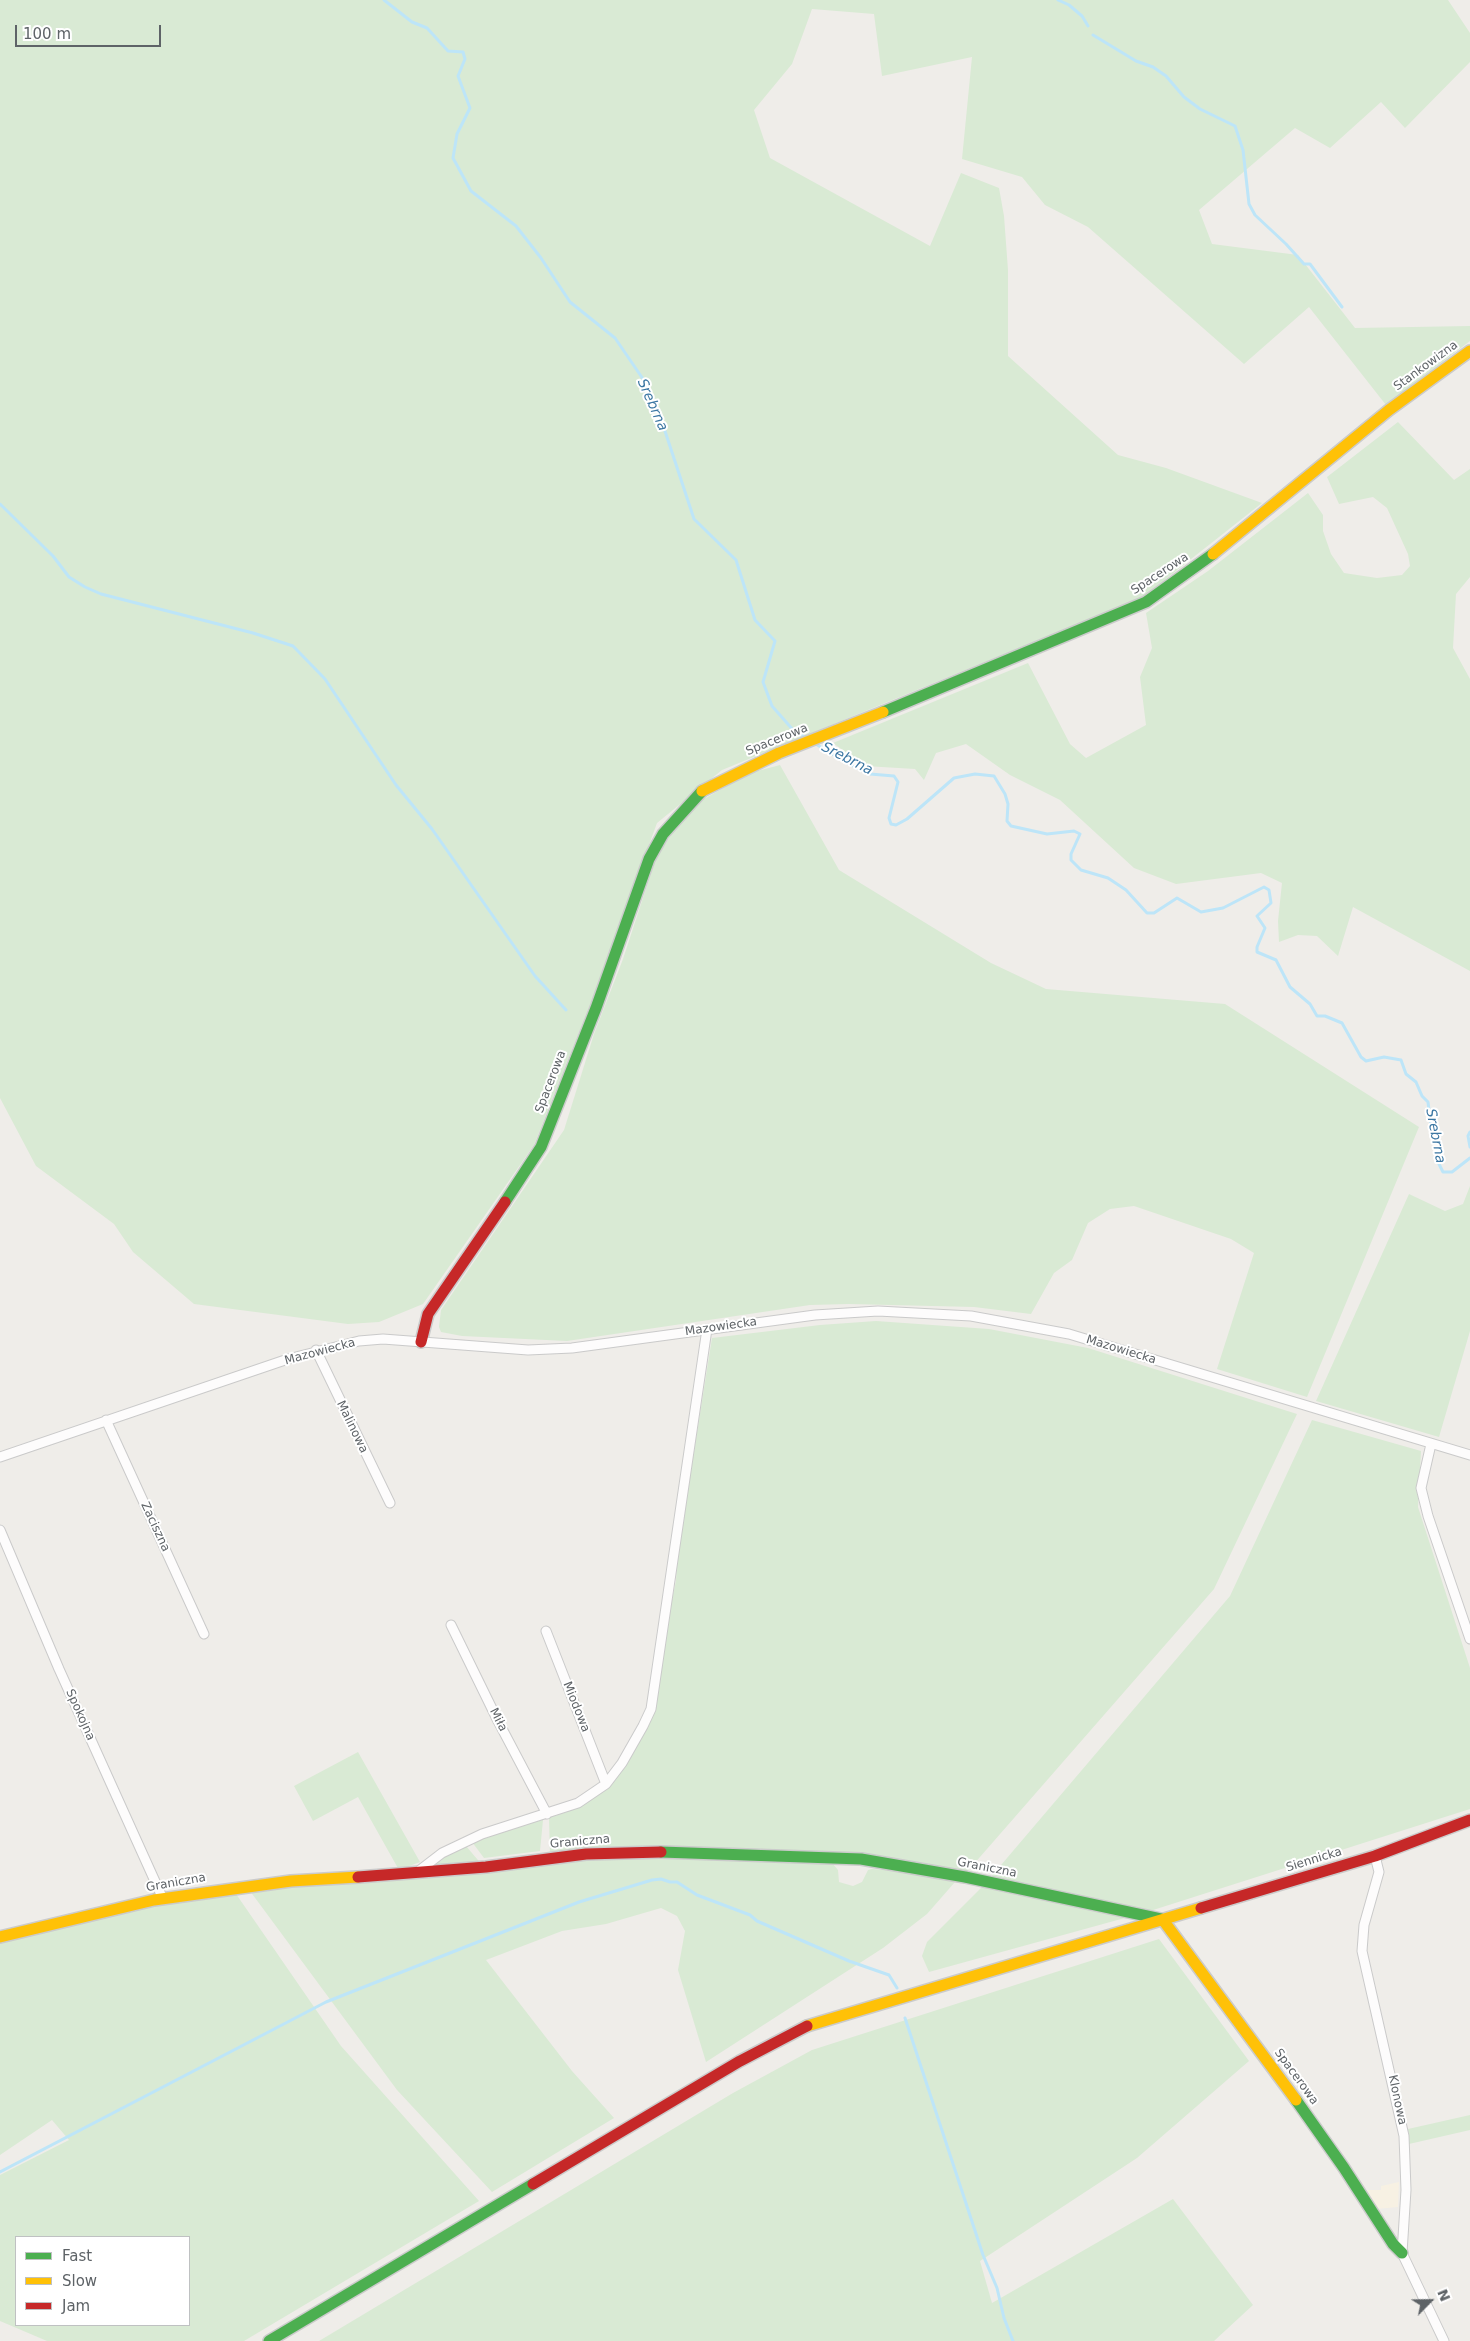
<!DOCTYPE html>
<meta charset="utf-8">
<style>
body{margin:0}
#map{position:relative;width:1470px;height:2341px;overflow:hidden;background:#efede9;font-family:"DejaVu Sans",sans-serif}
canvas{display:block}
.legend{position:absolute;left:15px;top:2236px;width:175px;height:90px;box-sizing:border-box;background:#fff;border:1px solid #bfc1c2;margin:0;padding:6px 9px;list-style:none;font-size:15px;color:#5e6367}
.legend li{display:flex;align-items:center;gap:10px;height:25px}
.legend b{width:25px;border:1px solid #bfc1c2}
.north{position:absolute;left:1405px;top:2276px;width:50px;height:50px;-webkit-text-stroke:4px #fff;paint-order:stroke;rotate:67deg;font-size:14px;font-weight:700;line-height:20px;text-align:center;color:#5e6367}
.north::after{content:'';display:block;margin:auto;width:18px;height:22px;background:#5e6367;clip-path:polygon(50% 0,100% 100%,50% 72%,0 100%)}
.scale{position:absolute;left:15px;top:25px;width:146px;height:22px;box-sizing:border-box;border:2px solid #5e6367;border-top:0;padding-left:6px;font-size:15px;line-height:18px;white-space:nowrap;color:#5e6367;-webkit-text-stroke:4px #fff;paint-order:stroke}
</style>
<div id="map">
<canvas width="1470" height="2341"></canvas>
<ul class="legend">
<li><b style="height:6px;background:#4caf50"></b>Fast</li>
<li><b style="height:6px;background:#ffc107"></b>Slow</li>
<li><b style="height:6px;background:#c62828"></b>Jam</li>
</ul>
<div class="north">N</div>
<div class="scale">100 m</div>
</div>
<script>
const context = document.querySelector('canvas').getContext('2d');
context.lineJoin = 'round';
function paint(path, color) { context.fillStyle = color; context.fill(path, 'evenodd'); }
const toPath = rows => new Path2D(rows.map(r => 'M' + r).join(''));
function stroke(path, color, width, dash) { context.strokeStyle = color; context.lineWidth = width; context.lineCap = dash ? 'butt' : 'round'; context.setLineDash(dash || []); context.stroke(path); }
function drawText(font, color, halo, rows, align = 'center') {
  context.font = font + ' "DejaVu Sans",sans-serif'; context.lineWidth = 4; context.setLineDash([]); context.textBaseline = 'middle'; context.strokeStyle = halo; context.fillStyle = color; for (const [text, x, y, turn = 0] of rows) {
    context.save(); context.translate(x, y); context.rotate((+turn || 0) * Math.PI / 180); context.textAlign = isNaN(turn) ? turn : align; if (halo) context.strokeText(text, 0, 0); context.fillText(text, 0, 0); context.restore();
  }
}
paint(toPath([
 [1399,2182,1398,2207,1376,2209,1364,2190,1381,2190,1381,2186]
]), '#f7f1e3');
paint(toPath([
 [0,0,1448,0,1470,33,1470,62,1405,128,1381,102,1330,148,1295,128,1199,210,1212,244,1298,255,1355,328,1470,326,1470,341,1386,405,1309,307,1244,364,1088,227,1045,205,1022,177,962,159,972,57,882,76,874,14,812,9,792,64,754,110,770,158,930,246,961,173,999,188,1004,216,1008,270,1008,356,1118,455,1166,468,1262,503,1143,597,722,770,657,823,595,992,534,1145,423,1304,379,1322,348,1324,194,1304,133,1252,114,1224,36,1166,0,1098],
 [1398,422,1454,480,1470,469,1470,577,1456,594,1453,648,1470,679,1470,971,1353,907,1338,956,1317,936,1298,935,1279,942,1278,921,1282,883,1261,873,1176,884,1134,868,1060,800,1010,775,966,744,936,753,924,780,915,769,865,766,833,743,1028,663,1070,744,1086,758,1146,725,1140,677,1152,648,1146,613,1208,571,1308,493,1323,515,1323,531,1331,554,1344,573,1377,578,1402,575,1410,566,1408,554,1387,508,1373,497,1339,504,1327,477],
 [780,765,839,870,991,963,1046,989,1225,1004,1419,1127,1307,1397,1217,1369,1254,1253,1231,1239,1134,1206,1110,1209,1088,1223,1072,1260,1054,1273,1031,1314,974,1307,849,1304,810,1305,567,1341,462,1336,441,1332,439,1327,441,1310,564,1130,594,1034,623,959,656,858,677,826,695,804,750,773],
 [1470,1186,1470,1331,1439,1437,1316,1401,1409,1194,1445,1211,1463,1204],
 [876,1321,989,1329,1088,1348,1297,1414,1214,1589,966,1873,824,1855,550,1855,549,1818,598,1795,642,1737,676,1581,677,1558,712,1338,820,1325],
 [1312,1420,1421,1451,1418,1507,1470,1668,1470,1809,1150,1911,990,1878,1230,1596],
 [358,1752,420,1862,399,1870,358,1797,313,1821,294,1786],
 [543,1820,540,1851,484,1858,472,1842,510,1826],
 [466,1846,483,1866,431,1868,430,1864],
 [614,1857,833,1864,838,1870,839,1882,853,1886,862,1882,868,1870,872,1869,921,1873,955,1882,927,1914,883,1948,706,2062,678,1970,685,1931,677,1916,661,1908,606,1924,562,1931,486,1960,572,2071,614,2118,492,2192,397,2090,250,1891],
 [984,1885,1132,1916,929,1972,922,1956,927,1942],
 [234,1891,341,2046,479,2201,244,2341,47,2341,0,2321,0,2175,69,2140,52,2120,0,2155,0,1941,161,1903],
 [16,2237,189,2237,189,2325,16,2325],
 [1159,1939,1249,2061,1137,2158,980,2261,992,2303,1173,2199,1253,2305,1214,2341,319,2341,733,2093,812,2050],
 [1470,2115,1470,2130,1409,2144,1408,2129]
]), '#d9ead4');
stroke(toPath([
 [384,0,412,22,427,28,448,51,463,52,465,59,458,76,470,108,457,134,453,158,471,191,516,226,541,258,570,302,615,338,643,379,661,419,694,519,736,560,755,620,775,641,763,682,772,706,794,731,807,738],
 [1058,0,1069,5,1082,16,1088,26],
 [1093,35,1136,61,1153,67,1166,76,1184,97,1200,109,1235,126,1243,150,1249,204,1255,215,1286,244,1304,264,1310,264,1342,307],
 [0,504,53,556,69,577,85,587,101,594,253,633,293,646,325,679,396,785,432,829,535,976,566,1010],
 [814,743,849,764,870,774,894,776,898,782,889,818,891,824,896,825,907,819,954,778,975,774,994,776,1005,794,1008,804,1007,821,1011,826,1047,834,1074,831,1080,834,1071,854,1071,860,1081,870,1108,878,1126,890,1147,913,1154,913,1177,898,1201,912,1223,908,1264,887,1269,890,1271,903,1257,916,1265,928,1257,947,1257,952,1276,960,1290,987,1310,1004,1317,1016,1325,1016,1342,1023,1361,1057,1366,1061,1384,1057,1401,1060,1406,1074,1416,1082,1422,1096,1428,1102,1431,1126,1439,1143,1439,1164,1443,1172,1452,1172,1470,1158],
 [1470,1132,1468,1136,1470,1147],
 [905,2018,983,2255,997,2288,1004,2318,1013,2341],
 [0,2172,326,2002,579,1902,652,1880,661,1879,670,1882,677,1882,697,1895,750,1915,757,1921,849,1961,889,1975,897,1988]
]), '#bde5f8', 3);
const street = toPath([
 [316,1350,390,1503],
 [106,1420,204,1634],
 [1431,1444,1421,1488,1428,1516,1470,1639],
 [0,1457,288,1359,359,1341,383,1339,528,1350,572,1348,815,1315,878,1311,971,1316,1069,1334,1470,1455],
 [0,1530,59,1669,163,1899],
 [451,1625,498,1721,547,1814],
 [546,1631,606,1784],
 [1375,1856,1379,1872,1364,1925,1362,1951,1404,2136,1406,2190,1402,2253,1444,2341],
 [416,1873,442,1853,482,1834,578,1803,606,1784,622,1763,643,1726,651,1709,707,1329]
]);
const fast = toPath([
 [883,712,1146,602,1213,554],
 [505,1202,541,1147,596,1008,649,859,663,834,702,791],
 [661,1852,861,1859,965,1877,1161,1919],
 [1296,2100,1344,2168,1393,2244,1402,2253],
 [269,2341,533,2184]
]);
const slow = toPath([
 [1213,554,1389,410,1470,351],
 [702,791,779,753,883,712],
 [1163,1920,1296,2100],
 [0,1937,154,1900,291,1881,358,1877],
 [807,2026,1201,1908]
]);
const jam = toPath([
 [421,1342,428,1314,505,1202],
 [358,1877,486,1867,586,1854,661,1852],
 [1201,1908,1375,1856,1470,1820],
 [533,2184,740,2061,807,2026]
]);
stroke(street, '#cacaca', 11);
stroke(fast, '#cbcbcb', 14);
stroke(slow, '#cbcbcb', 14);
stroke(jam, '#cbcbcb', 14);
stroke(street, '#fdfcfc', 9);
stroke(fast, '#4caf50', 11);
stroke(slow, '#ffc107', 11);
stroke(jam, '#c62828', 11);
drawText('12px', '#5e6367', '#fff', [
 ["Stankowizna",1426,366,-36],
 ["Spacerowa",1160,574,-33],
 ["Spacerowa",777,740,-22],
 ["Spacerowa",551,1082,-69],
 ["Mazowiecka",721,1327,-8],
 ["Mazowiecka",1121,1350,17],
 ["Mazowiecka",320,1352,-15],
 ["Malinowa",352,1427,64],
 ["Zaciszna",155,1527,65],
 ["Miodowa",576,1707,68],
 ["Spokojna",80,1715,66],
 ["Miła",498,1720,63],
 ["Graniczna",580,1842,-5],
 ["Siennicka",1314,1860,-17],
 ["Graniczna",987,1868,11],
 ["Graniczna",176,1883,-10],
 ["Spacerowa",1296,2077,54],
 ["Klonowa",1397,2100,78]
]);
drawText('italic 14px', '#3c77a3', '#fff', [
 ["Srebrna",652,405,66],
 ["Srebrna",847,759,27],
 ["Srebrna",1435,1136,79]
]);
</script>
